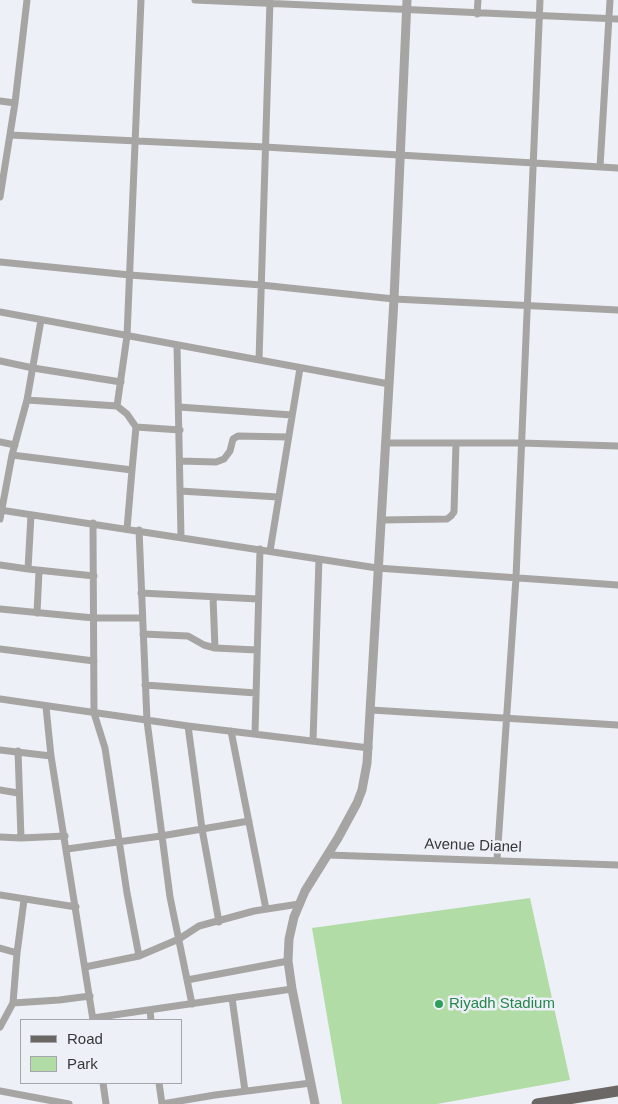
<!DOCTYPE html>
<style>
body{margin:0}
#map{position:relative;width:618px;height:1104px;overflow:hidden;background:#edf0f6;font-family:Arial,sans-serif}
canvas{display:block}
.legend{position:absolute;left:20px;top:1019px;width:162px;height:65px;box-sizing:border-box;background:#edf0f6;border:1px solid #a4a6ab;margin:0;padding:6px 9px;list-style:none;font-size:15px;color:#36373a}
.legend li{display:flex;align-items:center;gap:10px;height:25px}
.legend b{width:25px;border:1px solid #a4a6ab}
</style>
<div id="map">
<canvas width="618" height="1104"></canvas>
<ul class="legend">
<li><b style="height:6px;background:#6b6764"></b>Road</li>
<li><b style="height:14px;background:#b1dca5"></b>Park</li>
</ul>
</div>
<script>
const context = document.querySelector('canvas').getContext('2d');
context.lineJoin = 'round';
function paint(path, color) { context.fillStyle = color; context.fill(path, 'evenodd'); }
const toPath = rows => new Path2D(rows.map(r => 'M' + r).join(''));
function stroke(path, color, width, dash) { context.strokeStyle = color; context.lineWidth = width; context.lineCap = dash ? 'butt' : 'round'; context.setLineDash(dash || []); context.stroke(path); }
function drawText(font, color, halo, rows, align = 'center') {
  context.font = font + ' Arial,sans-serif'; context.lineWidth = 5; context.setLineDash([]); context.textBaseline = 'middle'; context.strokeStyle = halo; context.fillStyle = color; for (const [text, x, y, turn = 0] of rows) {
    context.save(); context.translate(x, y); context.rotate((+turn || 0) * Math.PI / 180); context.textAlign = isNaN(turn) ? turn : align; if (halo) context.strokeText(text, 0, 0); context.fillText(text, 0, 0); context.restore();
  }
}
paint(toPath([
 [530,898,570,1080,437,1104,342,1104,312,928]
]), '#b1dca5');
stroke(toPath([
 [195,0,618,19],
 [477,14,478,0],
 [0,101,15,103],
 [10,135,265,147,618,168],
 [600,167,610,0],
 [0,197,15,103,27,0],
 [0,262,130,275,261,285,394,299,618,310],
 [0,312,389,384],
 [177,345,181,537],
 [259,360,270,0],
 [0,361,33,368,121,382],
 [27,400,117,406,127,414,136,427,180,430],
 [117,406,127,336,141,0],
 [179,407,292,415],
 [0,442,15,445],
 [386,443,521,443,618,446],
 [12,455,132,470,136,427],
 [180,461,216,462,224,459,230,451,233,439,238,436,288,437],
 [180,491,278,497],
 [0,510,377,568,618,585],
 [0,519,12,455,27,400,41,320],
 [381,520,447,519,451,516,454,512,456,443],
 [93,523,94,713,105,748,127,893,139,956,179,939,199,926,254,911,299,904],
 [127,529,132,470],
 [139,530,147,721,170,897,192,1004],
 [270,551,300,368],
 [0,565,28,569,94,576],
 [28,569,31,515],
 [141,593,258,599],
 [213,597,215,648],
 [0,609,94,618,142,618],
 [37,613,39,571],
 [143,634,188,636,204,645,215,648,257,650],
 [0,649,94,661],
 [145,685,256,693],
 [0,699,188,726,369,748],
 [46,707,51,756,93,1020],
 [371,710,618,725],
 [188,726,202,829,219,922],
 [231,731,266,909],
 [255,734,260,549],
 [313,741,319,559],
 [0,750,51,756],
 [18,751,21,838],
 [0,790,18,793],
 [0,837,21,838,65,836],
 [67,849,161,836,249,821],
 [328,855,618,865],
 [497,860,516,578,540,0],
 [0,895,76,907],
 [0,948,17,953],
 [85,967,139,956],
 [187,980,288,961],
 [232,998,245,1091],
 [13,1003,17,953,24,900],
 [150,1010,151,1020],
 [93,1018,292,989],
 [0,1027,13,1003,59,1000,90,996],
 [103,1083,106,1104],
 [159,1083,162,1104],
 [0,1091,69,1104],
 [162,1104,215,1095,311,1083]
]), '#a7a5a3', 7);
stroke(toPath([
 [315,1104,292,989,288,961,289,939,294,917,305,891,338,838,357,803,362,790,367,763,394,299,407,0]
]), '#a7a5a3', 9);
stroke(toPath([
 [537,1104,618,1091]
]), '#6b6764', 11);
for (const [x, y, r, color] of [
 [439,1004,5,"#2e9e5b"]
]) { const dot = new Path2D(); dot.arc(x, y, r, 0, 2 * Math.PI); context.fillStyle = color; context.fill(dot); stroke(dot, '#edf0f6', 2); }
drawText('15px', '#36373a', '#edf0f6', [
 ["Avenue Dianel",473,846,2]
]);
drawText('15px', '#27864d', '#edf0f6', [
 ["Riyadh Stadium",449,1004]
], 'left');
</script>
